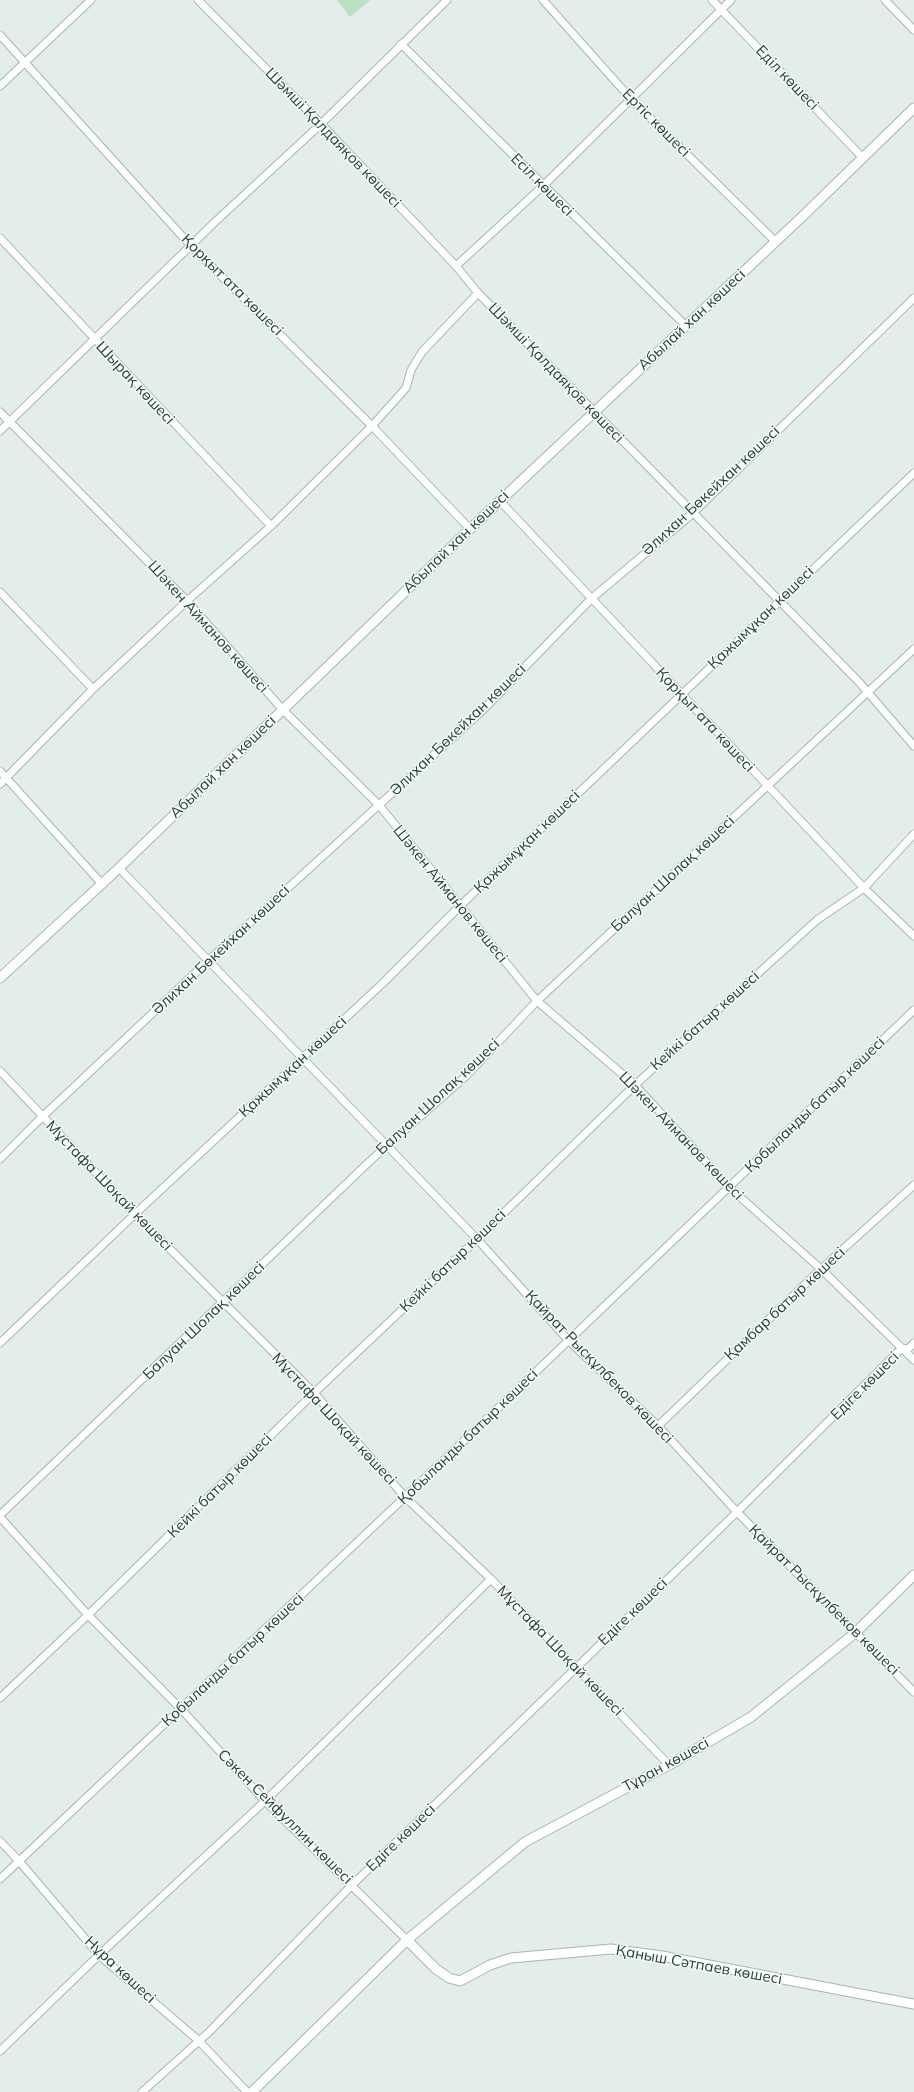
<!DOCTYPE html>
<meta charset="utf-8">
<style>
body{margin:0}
canvas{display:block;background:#e3eeea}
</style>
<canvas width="914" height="2092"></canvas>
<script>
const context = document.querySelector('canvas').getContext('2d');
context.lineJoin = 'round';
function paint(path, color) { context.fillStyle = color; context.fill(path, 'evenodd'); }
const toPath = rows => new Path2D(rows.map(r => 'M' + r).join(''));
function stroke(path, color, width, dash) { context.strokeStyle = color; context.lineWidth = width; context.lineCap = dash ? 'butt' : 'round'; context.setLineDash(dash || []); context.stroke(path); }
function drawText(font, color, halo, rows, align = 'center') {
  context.font = font + ' Mulish,sans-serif'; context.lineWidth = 3; context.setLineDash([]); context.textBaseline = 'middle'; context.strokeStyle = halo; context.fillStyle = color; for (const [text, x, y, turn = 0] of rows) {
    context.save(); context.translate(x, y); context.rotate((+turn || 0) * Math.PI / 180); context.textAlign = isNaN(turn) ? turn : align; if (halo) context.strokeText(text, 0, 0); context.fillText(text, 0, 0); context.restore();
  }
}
paint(toPath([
 [337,0,371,0,350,17]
]), '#bae0c8');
const minor = toPath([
 [198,0,321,124,456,266,478,293,858,681,914,746],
 [543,0,632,100,775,241],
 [712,0,862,157],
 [885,0,914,30],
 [0,35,191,246,372,426,470,529],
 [401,44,685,325],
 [0,86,91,0],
 [0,238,271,526],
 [456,266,543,186,731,0],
 [0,412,187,601,283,710,379,805,537,1001,635,1085,730,1188,821,1269,914,1360],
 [0,431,216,221,321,124,447,0],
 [500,501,864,888,914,936],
 [0,592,93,689],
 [0,771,101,883],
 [0,784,93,689,187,601,271,526,372,426,406,388,411,370,422,352,478,293],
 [119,868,477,1239,568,1340,658,1426,737,1512,914,1692],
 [0,1071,135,1214,314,1393,405,1497,491,1579,669,1765],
 [0,1159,42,1117,208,961,483,710,591,599,692,514,914,298],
 [0,1343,135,1214,382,984,460,906,914,473],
 [658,1426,821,1269,914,1185],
 [0,1515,370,1161,466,1076,537,1001,914,649],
 [0,1517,88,1615,181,1709,265,1801,407,1940],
 [0,1698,88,1615,314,1393,477,1239,635,1085,817,920,864,888,914,834],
 [0,1841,19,1861,99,1955,198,2040,247,2092],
 [0,1879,405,1497,914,1010],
 [0,2051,99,1955,265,1801,491,1579],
 [142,2092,209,2032,352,1885,737,1512,902,1348,908,1349,914,1343]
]);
const tertiary = toPath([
 [0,978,119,868,470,529,805,214,914,108],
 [407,1940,436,1969,449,1978,460,1981,490,1965,511,1958,611,1949,662,1956,914,2004],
 [252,2092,407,1940,525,1842,669,1765,751,1717,855,1633,914,1575]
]);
stroke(minor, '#a5b6b2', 9);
stroke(tertiary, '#a5b6b2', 11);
stroke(minor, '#fff', 7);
stroke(tertiary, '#fff', 9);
drawText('15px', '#21403b', '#f4faf7', [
 ["Еділ көшесі",787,78,46],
 ["Ертіс көшесі",656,123,45],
 ["Шәмші Қалдаяқов көшесі",333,138,46],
 ["Есіл көшесі",542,185,45],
 ["Қорқыт ата көшесі",232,285,45],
 ["Абылай хан көшесі",692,320,-43],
 ["Шәмші Қалдаяқов көшесі",556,373,46],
 ["Шырақ көшесі",135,383,47],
 ["Әлихан Бөкейхан көшесі",711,491,-43],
 ["Абылай хан көшесі",456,542,-44],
 ["Қажымұқан көшесі",761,618,-44],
 ["Шәкен Айманов көшесі",208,627,48],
 ["Қорқыт ата көшесі",705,720,47],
 ["Әлихан Бөкейхан көшесі",458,730,-44],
 ["Абылай хан көшесі",223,767,-44],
 ["Қажымұқан көшесі",527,842,-44],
 ["Балуан Шолақ көшесі",673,874,-43],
 ["Шәкен Айманов көшесі",450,894,51],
 ["Әлихан Бөкейхан көшесі",221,950,-43],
 ["Кейкі батыр көшесі",705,1021,-42],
 ["Қажымұқан көшесі",293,1067,-43],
 ["Балуан Шолақ көшесі",438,1097,-43],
 ["Қобыланды батыр көшесі",815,1105,-44],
 ["Шәкен Айманов көшесі",681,1136,46],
 ["Мұстафа Шоқай көшесі",109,1186,46],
 ["Кейкі батыр көшесі",453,1261,-44],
 ["Қамбар батыр көшесі",785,1304,-43],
 ["Балуан Шолақ көшесі",204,1321,-44],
 ["Қайрат Рысқұлбеков көшесі",599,1367,46],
 ["Едіге көшесі",865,1386,-45],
 ["Мұстафа Шоқай көшесі",334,1419,47],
 ["Қобыланды батыр көшесі",468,1437,-44],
 ["Кейкі батыр көшесі",220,1486,-45],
 ["Қайрат Рысқұлбеков көшесі",824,1600,45],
 ["Едіге көшесі",633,1612,-44],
 ["Мұстафа Шоқай көшесі",560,1651,46],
 ["Қобыланды батыр көшесі",233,1660,-43],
 ["Тұран көшесі",666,1765,-29],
 ["Сәкен Сейфуллин көшесі",285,1817,45],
 ["Едіге көшесі",401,1838,-44],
 ["Қаныш Сәтпаев көшесі",699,1965,10],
 ["Нұра көшесі",120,1970,43]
]);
</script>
